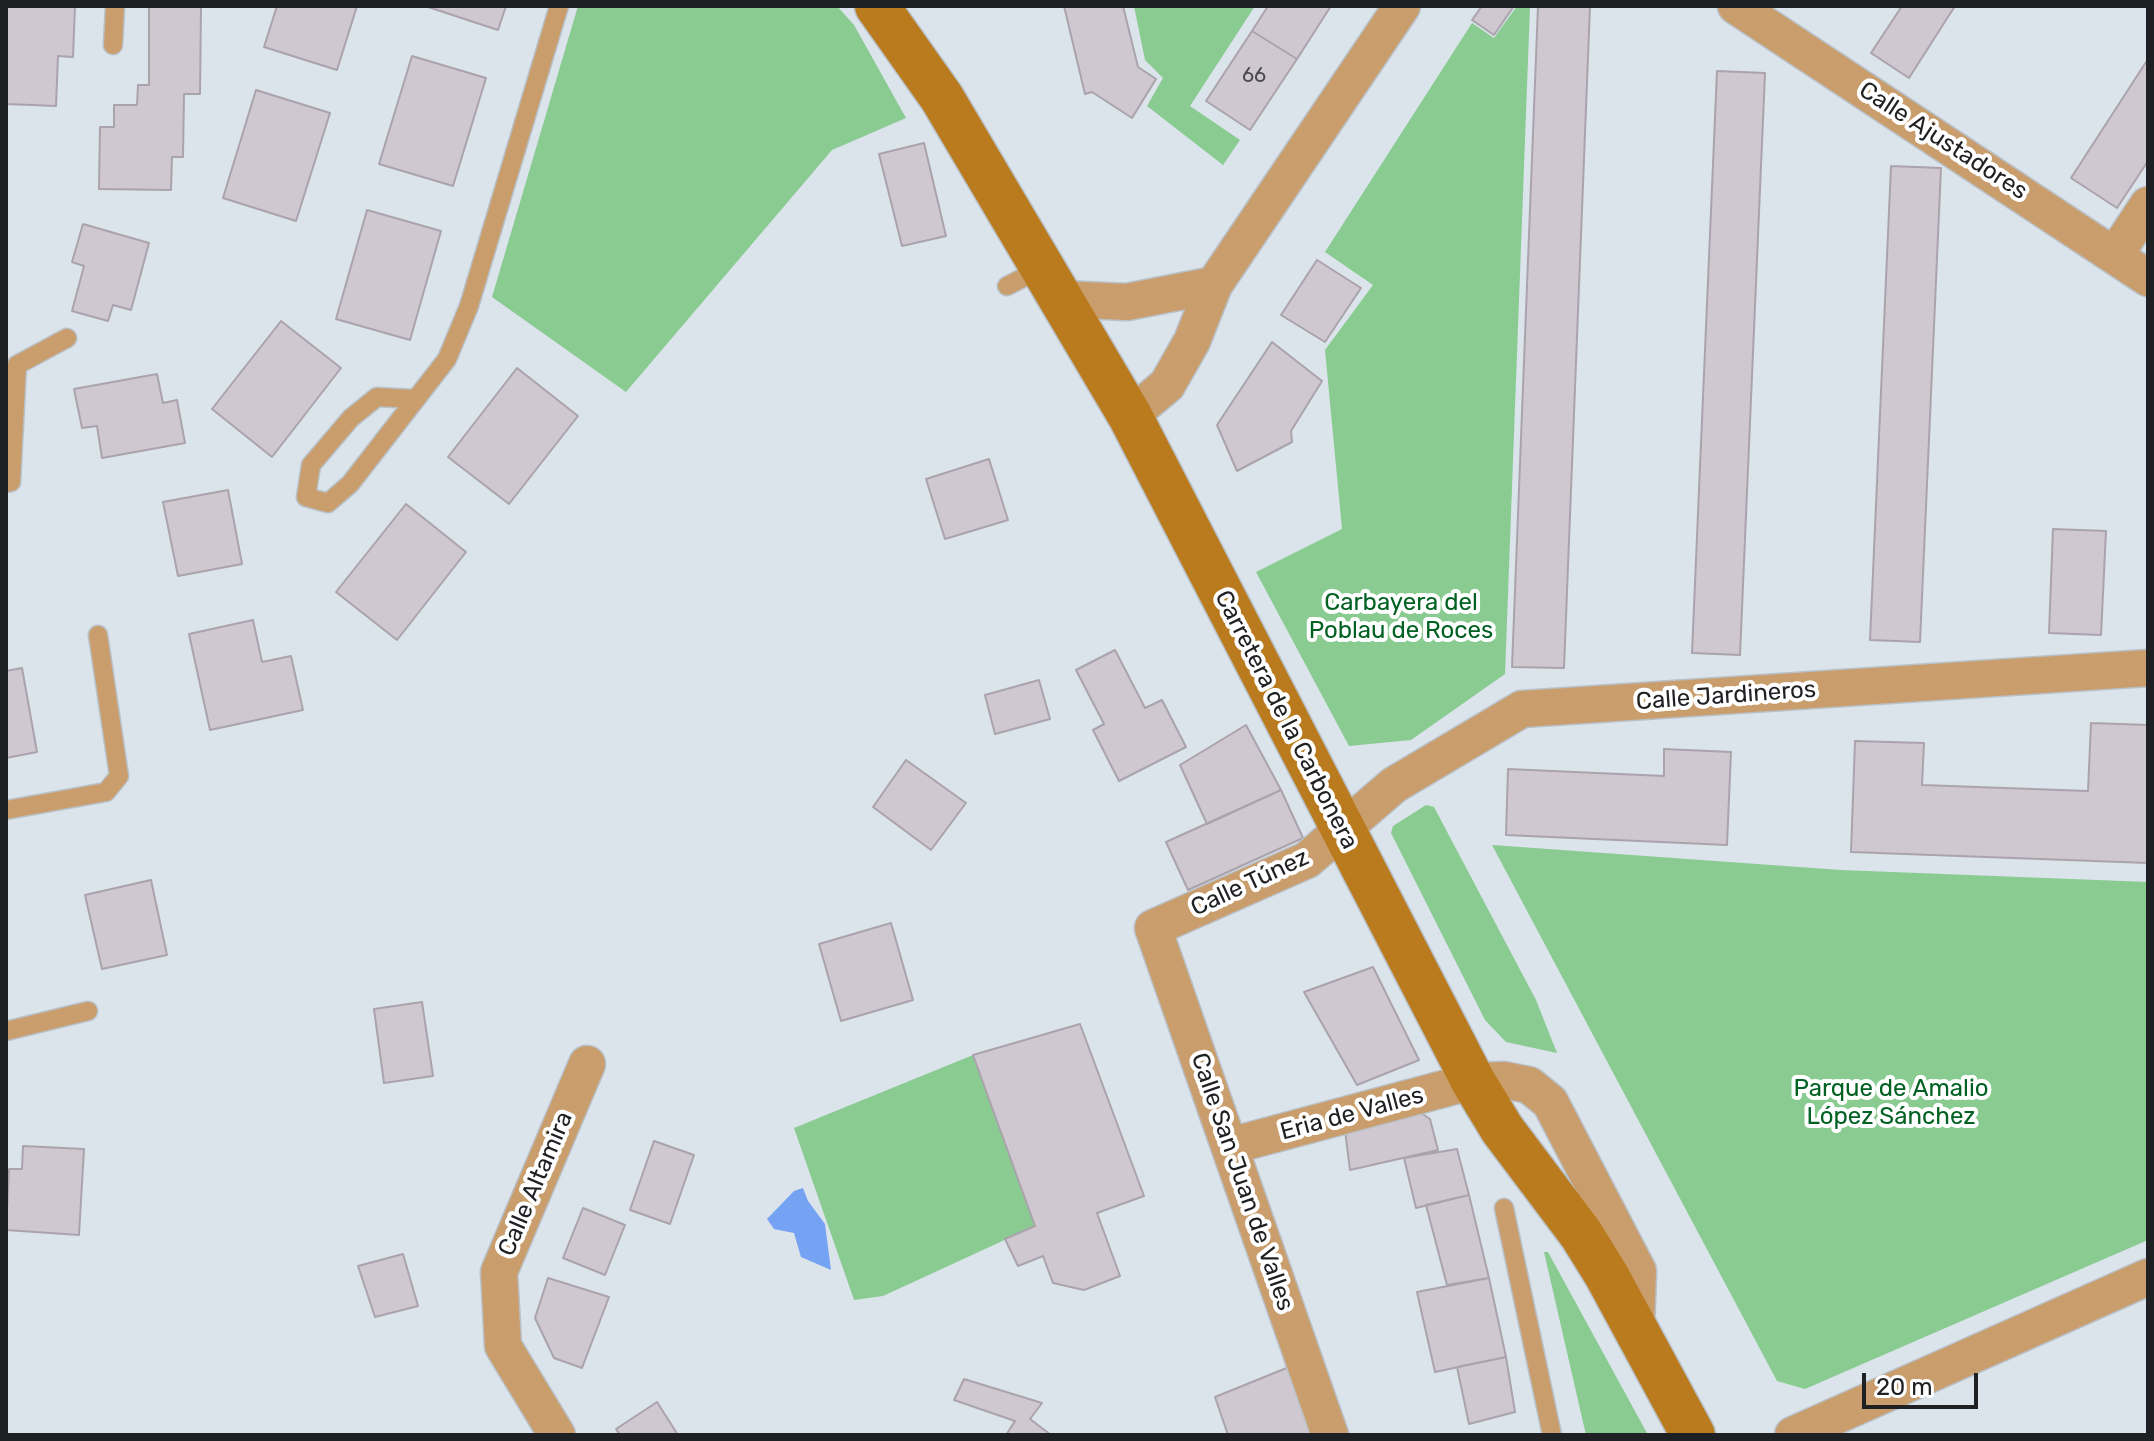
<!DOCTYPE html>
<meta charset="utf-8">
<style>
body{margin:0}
#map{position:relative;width:2154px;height:1441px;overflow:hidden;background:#dbe3eb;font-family:Rubik,sans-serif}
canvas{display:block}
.frame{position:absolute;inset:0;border:8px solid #1e2023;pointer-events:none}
.scale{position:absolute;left:1862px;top:1373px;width:116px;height:36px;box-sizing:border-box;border:4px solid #1e2023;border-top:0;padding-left:10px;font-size:24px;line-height:28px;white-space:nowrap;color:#1e2023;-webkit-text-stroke:6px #fff;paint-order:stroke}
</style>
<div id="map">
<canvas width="2154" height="1441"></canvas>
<div class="frame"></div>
<div class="scale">20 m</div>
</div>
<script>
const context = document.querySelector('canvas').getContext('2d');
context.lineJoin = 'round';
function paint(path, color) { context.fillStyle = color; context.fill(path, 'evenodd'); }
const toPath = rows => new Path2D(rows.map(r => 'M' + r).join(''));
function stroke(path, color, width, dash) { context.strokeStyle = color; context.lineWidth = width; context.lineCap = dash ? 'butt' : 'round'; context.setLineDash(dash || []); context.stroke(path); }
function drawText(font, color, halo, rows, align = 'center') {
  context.font = font + ' Rubik,sans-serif'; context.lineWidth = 8; context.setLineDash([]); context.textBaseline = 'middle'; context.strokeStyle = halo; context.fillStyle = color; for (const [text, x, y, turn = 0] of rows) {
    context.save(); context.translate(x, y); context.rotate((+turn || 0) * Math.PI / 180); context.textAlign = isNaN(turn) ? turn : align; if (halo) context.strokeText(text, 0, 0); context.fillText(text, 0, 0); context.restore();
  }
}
paint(toPath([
 [578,6,837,6,854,25,906,118,832,150,626,392,492,297],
 [1134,6,1255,6,1190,106,1240,140,1223,165,1147,106,1163,78,1145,60],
 [1517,6,1530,6,1505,674,1411,740,1349,746,1256,572,1342,529,1325,350,1373,285,1325,252,1472,23,1494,38],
 [1426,805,1434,807,1536,1000,1557,1053,1506,1042,1485,1020,1391,833,1393,826],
 [1492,845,1841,870,2148,882,2148,1240,1805,1389,1777,1381],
 [973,1055,1035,1226,883,1296,854,1300,794,1128],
 [1544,1252,1548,1252,1648,1435,1586,1435]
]), '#89cb91');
paint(toPath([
 [803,1188,808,1201,825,1224,831,1270,801,1257,794,1233,774,1229,767,1219,794,1191]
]), '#75a2f2');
const building = toPath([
 [6,6,75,6,73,57,58,56,56,106,6,104,6,6],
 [149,6,217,6,201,7,200,94,184,94,183,157,172,157,171,190,99,189,100,127,114,127,114,105,137,105,138,85,149,85,149,6],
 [277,6,357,6,337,70,264,47,277,6],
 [425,6,506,6,498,30,425,6],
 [1064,6,1123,6,1138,67,1156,79,1132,118,1092,92,1085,94,1064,6],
 [1268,6,1331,6,1297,59,1252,31,1268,6],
 [1482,6,1514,6,1494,35,1472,20,1482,6],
 [1538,6,1590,6,1564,668,1512,667,1538,6],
 [1902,6,1955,6,1909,78,1871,53,1902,6],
 [1252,31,1297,59,1250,130,1206,101,1252,31],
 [412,56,486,78,453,186,379,164,412,56],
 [2148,59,2148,161,2117,208,2071,178,2148,59],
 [1717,71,1765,73,1740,655,1692,653,1717,71],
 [256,90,330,113,296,221,223,198,256,90],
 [924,143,946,236,902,246,879,154,924,143],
 [1891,166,1941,168,1920,642,1870,640,1891,166],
 [367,210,441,231,410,340,336,319,367,210],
 [83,224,149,243,131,310,113,305,108,321,72,311,84,266,72,262,83,224],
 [1317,260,1361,288,1325,342,1281,315,1317,260],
 [281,321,341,368,272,457,212,409,281,321],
 [1272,342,1322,381,1291,431,1292,442,1237,471,1217,425,1272,342],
 [517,368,578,416,509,504,448,457,517,368],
 [157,374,163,403,177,400,185,443,102,458,97,426,82,428,74,389,157,374],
 [989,459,1008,520,945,539,926,479,989,459],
 [228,490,242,564,178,576,163,502,228,490],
 [406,504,466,552,397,640,336,592,406,504],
 [2053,529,2106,531,2101,635,2049,633,2053,529],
 [253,620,262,662,291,656,303,710,210,730,189,634,253,620],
 [1115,650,1145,708,1162,700,1186,747,1119,781,1093,730,1104,724,1076,670,1115,650],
 [22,668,37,752,6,758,6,671,22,668],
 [1039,680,1050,719,995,734,985,695,1039,680],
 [2091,723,2148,725,2148,863,1851,852,1855,741,1924,743,1922,785,2088,791,2091,723],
 [1246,725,1281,790,1207,824,1180,765,1246,725],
 [1664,749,1731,752,1727,845,1506,835,1508,769,1664,776,1664,749],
 [906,760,966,803,931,850,873,807,906,760],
 [1281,790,1303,838,1188,890,1166,842,1281,790],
 [151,880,167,955,102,969,85,895,151,880],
 [891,923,913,1000,841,1021,819,944,891,923],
 [1373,967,1419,1060,1357,1085,1304,992,1373,967],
 [422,1002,433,1076,384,1083,374,1009,422,1002],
 [1080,1024,1144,1196,1097,1213,1120,1276,1084,1290,1053,1283,1043,1256,1018,1266,1005,1239,1035,1226,973,1055,1080,1024],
 [1418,1111,1430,1119,1438,1150,1350,1170,1345,1130,1418,1111],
 [654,1141,694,1155,670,1224,630,1210,654,1141],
 [23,1146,84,1149,79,1235,6,1230,9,1169,22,1169,23,1146],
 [1457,1149,1469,1195,1416,1208,1404,1158,1457,1149],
 [1469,1195,1489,1278,1447,1285,1426,1205,1469,1195],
 [583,1208,625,1225,605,1275,563,1258,583,1208],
 [403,1254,418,1306,375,1317,358,1266,403,1254],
 [548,1278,609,1297,582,1368,554,1358,535,1318,548,1278],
 [1489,1278,1506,1357,1435,1372,1417,1292,1489,1278],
 [1506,1357,1515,1412,1469,1424,1457,1367,1506,1357],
 [1289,1367,1317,1435,1228,1435,1215,1397,1289,1367],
 [964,1379,1042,1403,1030,1419,1051,1435,1006,1435,1015,1421,954,1400,964,1379],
 [657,1402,678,1435,620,1435,616,1429,657,1402]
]);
paint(building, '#cfc8d1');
stroke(building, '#aba3ac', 2);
const lane = toPath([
 [113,45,115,6],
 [1007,286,1044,267],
 [414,399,377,397,351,418,311,465,306,497,328,503,350,484,447,359,469,306,559,6],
 [6,483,11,482,17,365,67,338],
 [6,810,106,792,119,776,98,635],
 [6,1031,88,1011],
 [1504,1208,1552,1435]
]);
const street = toPath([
 [1736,6,2148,278],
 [2115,255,2148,205],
 [1062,299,1127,302,1214,285],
 [1130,416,1167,385,1192,341,1214,285,1402,6],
 [1230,1146,1473,1081,1504,1080,1529,1085,1550,1102,1638,1271,1636,1329],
 [557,1435,503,1346,499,1272,587,1064],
 [1330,1435,1153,928,1307,860,1394,785,1522,709,2148,668],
 [1793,1435,2148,1277]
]);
const secondary = toPath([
 [877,6,942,98,1130,416,1473,1081,1502,1129,1581,1234,1607,1276,1693,1435]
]);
stroke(lane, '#b9c0c7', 21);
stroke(street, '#b9c0c7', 39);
stroke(secondary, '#b9c0c7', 47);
stroke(lane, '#c99e6c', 18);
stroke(street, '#c99e6c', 36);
stroke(secondary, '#ba7b1e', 44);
drawText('20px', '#4a4a4e', null, [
 ["66",1254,76]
]);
drawText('24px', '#1e2023', '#fff', [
 ["Calle Ajustadores",1943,141,33],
 ["Calle Jardineros",1726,696,-4],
 ["Carretera de la Carbonera",1286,720,63],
 ["Calle Túnez",1250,883,-25],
 ["Eria de Valles",1352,1114,-15],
 ["Calle San Juan de Valles",1242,1182,71],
 ["Calle Altamira",536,1184,-67]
]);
drawText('24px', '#006122', '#fff', [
 ["Carbayera del",1401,603],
 ["Poblau de Roces",1401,631],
 ["Parque de Amalio",1891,1089],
 ["López Sánchez",1891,1117]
]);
</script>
